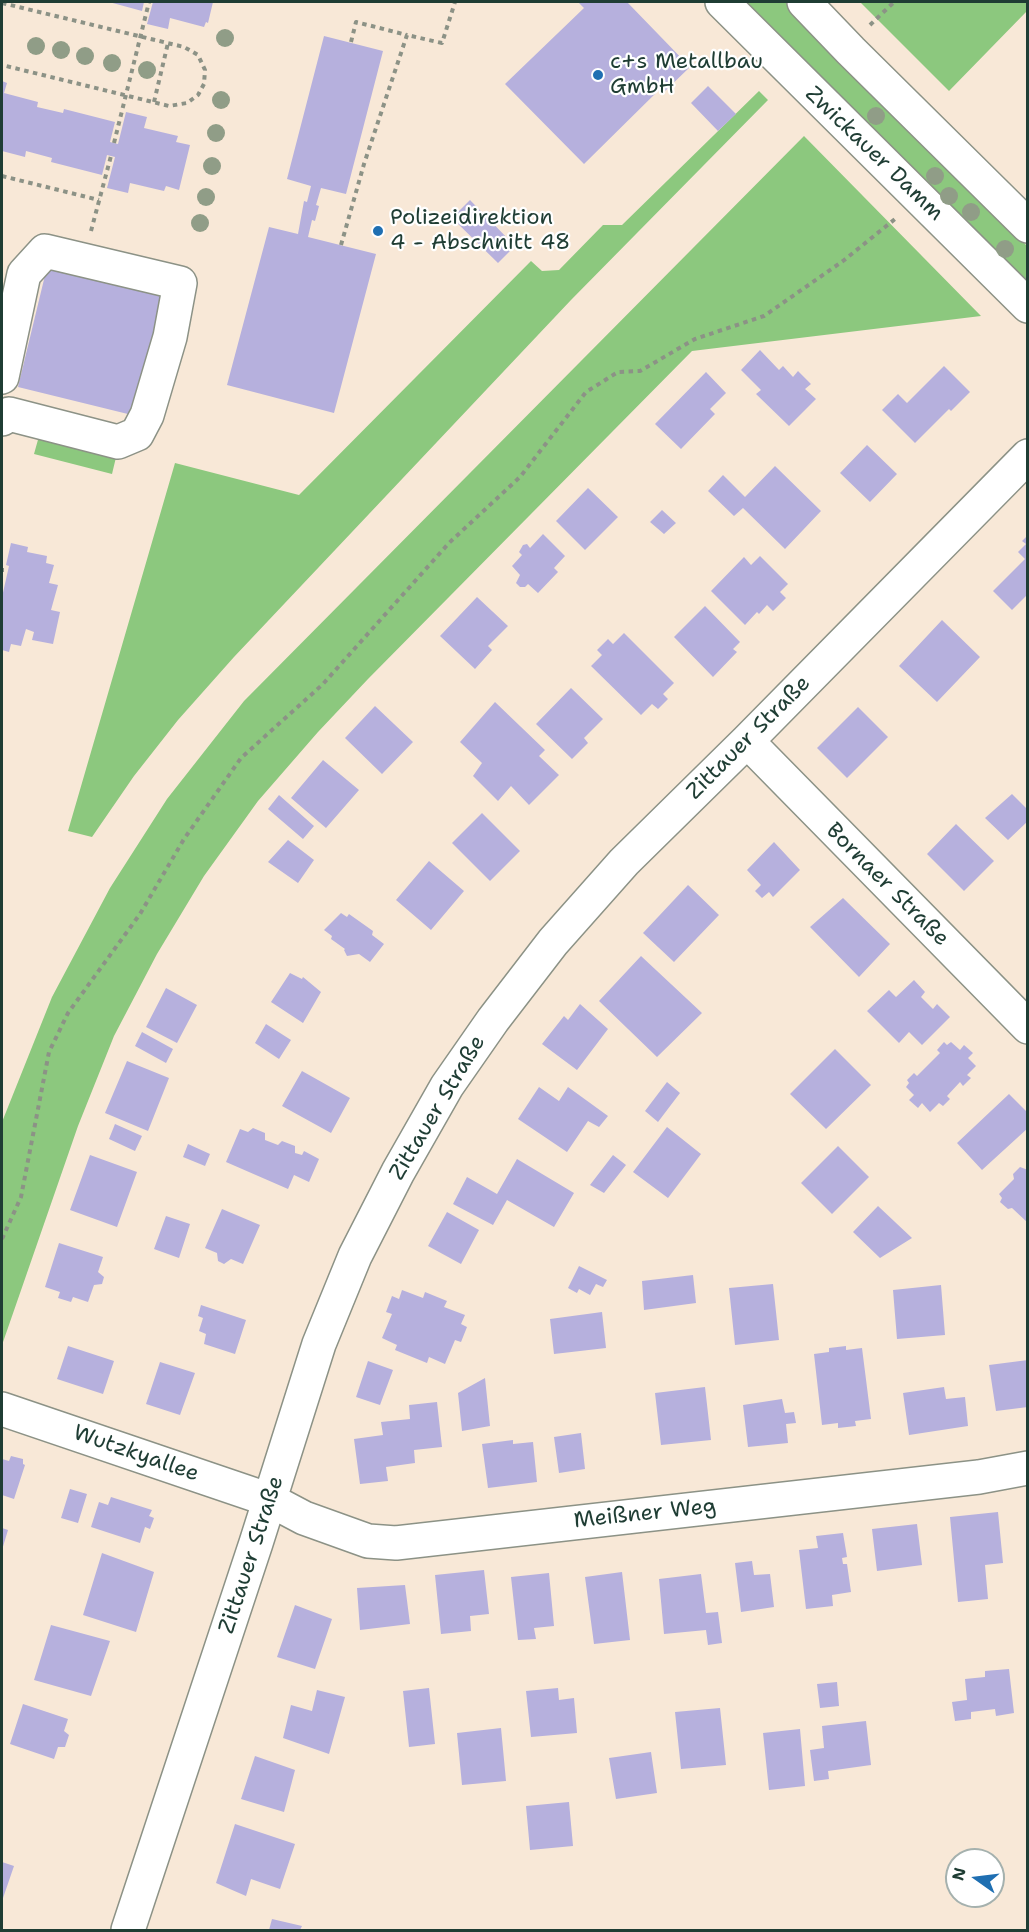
<!DOCTYPE html>
<meta charset="utf-8">
<style>
body{margin:0}
#map{position:relative;width:1029px;height:1932px;overflow:hidden;background:#f8e8d7;font-family:"Shantell Sans",sans-serif}
canvas{display:block}
.frame{position:absolute;inset:0;border:3px solid #1f3d34;pointer-events:none}
.north{position:absolute;left:945px;top:1848px;width:60px;height:60px;box-sizing:border-box;background:#fff;border:2px solid #a5b1ae;border-radius:50%;rotate:284deg;font-size:16px;font-weight:700;line-height:24px;text-align:center;color:#1f3d34}
.north::after{content:'';display:block;margin:auto;width:21px;height:27px;background:#1f6fb2;clip-path:polygon(50% 0,100% 100%,50% 72%,0 100%)}
</style>
<div id="map">
<canvas width="1029" height="1932"></canvas>
<div class="frame"></div>
<div class="north">N</div>
</div>
<script>
const context = document.querySelector('canvas').getContext('2d');
context.lineJoin = 'round';
function paint(path, color) { context.fillStyle = color; context.fill(path, 'evenodd'); }
const toPath = rows => new Path2D(rows.map(r => 'M' + r).join(''));
function stroke(path, color, width, dash) { context.strokeStyle = color; context.lineWidth = width; context.lineCap = dash ? 'butt' : 'round'; context.setLineDash(dash || []); context.stroke(path); }
function drawText(font, color, halo, rows, align = 'center') {
  context.font = font + ' "Shantell Sans",sans-serif'; context.lineWidth = 4.5; context.setLineDash([]); context.textBaseline = 'middle'; context.strokeStyle = halo; context.fillStyle = color; for (const [text, x, y, turn = 0] of rows) {
    context.save(); context.translate(x, y); context.rotate((+turn || 0) * Math.PI / 180); context.textAlign = isNaN(turn) ? turn : align; if (halo) context.strokeText(text, 0, 0); context.fillText(text, 0, 0); context.restore();
  }
}
paint(toPath([
 [743,2,785,2,1027,246,1027,290],
 [860,2,1027,2,1027,11,949,91],
 [759,91,768,100,571,300,234,657,178,720,134,776,92,837,68,831,175,463,299,495,531,261,542,271,559,270,603,225,622,225],
 [804,136,981,316,692,351,368,679,318,732,258,801,204,876,157,954,114,1036,78,1126,2,1345,2,1122,52,997,110,888,167,799,244,701],
 [41,429,118,449,112,474,34,454]
]), '#8cc87e');
paint(toPath([
 [109,2,144,2,142,11],
 [153,2,213,2,208,23,206,22,204,27,170,18,168,29,147,24],
 [578,2,627,2,690,67,665,91,662,87,584,164,505,84,584,8],
 [324,36,383,51,346,194,321,188,316,205,319,206,315,221,312,220,308,237,376,254,334,413,227,385,269,227,298,234,304,201,307,202,311,186,287,179],
 [2,81,7,83,4,93,38,102,37,107,63,113,64,109,115,122,110,142,118,144,126,112,147,117,144,128,178,136,176,142,190,145,179,190,166,186,164,191,130,183,128,193,107,188,115,157,107,155,102,175,51,162,52,158,26,151,25,157,2,151],
 [708,86,736,114,718,131,691,103],
 [470,200,515,246,498,263,452,218],
 [47,267,165,296,136,416,18,387],
 [760,350,779,370,783,366,793,377,798,371,811,384,805,389,816,399,789,426,756,394,761,390,741,370],
 [944,366,970,392,951,411,949,409,915,443,882,410,898,394,907,403],
 [706,372,726,393,710,409,715,414,681,449,655,424],
 [867,445,897,474,870,502,840,473],
 [775,466,821,511,785,549,743,508,734,516,708,491,723,475,745,497],
 [588,488,618,517,585,550,556,521],
 [662,510,676,523,664,534,650,522],
 [543,534,565,556,554,568,558,572,538,593,528,584,525,587,520,587,516,583,520,575,512,566,522,555,519,552,523,545,527,544,530,548],
 [1028,535,1028,594,1012,610,993,591,1025,559,1018,552,1026,544,1022,541],
 [11,543,28,547,27,552,47,556,46,563,54,565,49,583,58,585,51,610,60,612,53,644,32,640,34,632,26,629,21,646,11,644,9,652,2,650,2,597,9,566,6,565],
 [760,556,788,584,780,592,786,598,773,611,767,605,759,614,757,612,745,625,711,591,744,557,751,565],
 [477,597,508,626,488,646,492,650,475,669,440,636],
 [705,606,740,642,733,649,737,652,713,677,674,637],
 [942,620,980,657,937,702,899,666],
 [624,633,674,683,663,694,668,699,658,709,652,704,641,715,591,666,602,655,597,650,608,639,613,644],
 [571,688,603,719,584,738,588,743,572,759,536,724],
 [495,702,545,750,539,756,559,775,529,805,511,786,498,801,473,776,482,763,460,742],
 [375,706,413,742,382,774,345,738],
 [858,707,888,737,847,778,817,748],
 [323,760,359,790,326,828,291,798],
 [1012,794,1028,810,1028,821,1008,840,985,818],
 [279,795,314,826,303,839,268,809],
 [482,813,520,851,490,881,452,843],
 [956,824,994,861,964,891,927,854],
 [288,840,314,860,298,883,268,862],
 [774,842,800,870,773,897,769,892,762,898,755,891,761,885,747,870],
 [429,861,464,891,431,930,396,900],
 [688,885,719,915,674,962,643,933],
 [843,898,890,944,859,977,810,927],
 [341,913,347,917,349,914,373,931,372,935,384,944,370,962,359,954,347,956,344,950,345,949,331,939,332,936,324,930],
 [641,956,702,1013,657,1057,599,1001],
 [290,973,302,979,303,977,321,992,303,1023,271,1002],
 [914,980,925,992,921,997,933,1009,937,1004,950,1017,922,1045,909,1032,899,1043,867,1011,889,990,896,997],
 [166,988,197,1005,177,1043,146,1027],
 [580,1004,608,1029,577,1070,542,1044,564,1016,568,1020],
 [266,1024,291,1040,279,1059,255,1043],
 [142,1032,173,1049,166,1063,135,1046],
 [944,1042,947,1045,951,1042,960,1050,964,1045,973,1053,968,1058,976,1066,967,1075,971,1078,963,1086,960,1082,947,1096,950,1099,943,1106,939,1103,930,1112,922,1103,918,1108,909,1100,914,1095,906,1087,909,1083,907,1080,914,1073,917,1076,940,1053,937,1050],
 [835,1049,871,1085,826,1129,790,1094],
 [127,1061,169,1078,148,1131,105,1113],
 [302,1071,350,1098,331,1133,282,1106],
 [667,1082,680,1093,658,1122,645,1111],
 [539,1087,559,1101,568,1087,608,1116,599,1127,588,1121,567,1152,518,1119],
 [1009,1094,1028,1113,1028,1128,982,1170,957,1143],
 [115,1124,142,1136,135,1151,109,1139],
 [667,1127,701,1154,668,1198,633,1172],
 [253,1128,265,1133,265,1140,278,1145,282,1141,295,1146,295,1153,302,1155,304,1151,319,1159,309,1182,294,1175,288,1189,226,1162,240,1129,248,1132],
 [188,1144,210,1154,205,1166,183,1157],
 [838,1146,869,1177,832,1214,801,1183],
 [90,1155,137,1172,117,1227,70,1210],
 [613,1155,626,1165,604,1193,590,1185],
 [517,1159,574,1193,554,1227,507,1200,493,1225,453,1204,467,1177,497,1194],
 [1020,1167,1028,1170,1028,1223,1012,1208,1008,1209,1000,1202,1002,1198,999,1194,1014,1179,1013,1174],
 [878,1206,912,1238,880,1258,853,1232],
 [222,1209,260,1225,243,1264,231,1259,224,1264,218,1261,217,1253,205,1248],
 [447,1212,479,1230,461,1264,428,1246],
 [166,1216,190,1224,179,1258,154,1249],
 [59,1243,103,1257,98,1272,104,1277,102,1284,94,1285,88,1302,73,1297,71,1302,58,1298,60,1292,45,1287],
 [579,1266,607,1280,603,1287,596,1284,590,1295,579,1289,577,1293,568,1288],
 [693,1275,696,1303,644,1310,642,1281],
 [773,1284,779,1340,735,1345,729,1288],
 [941,1285,945,1335,897,1339,893,1290],
 [402,1290,423,1298,425,1292,447,1301,444,1307,465,1315,461,1324,467,1327,461,1342,455,1340,445,1364,429,1357,427,1363,395,1350,397,1345,382,1338,392,1314,386,1312,392,1296,399,1299],
 [201,1305,246,1320,235,1354,204,1344,206,1334,199,1331,203,1318,198,1316],
 [602,1312,606,1348,554,1354,550,1319],
 [68,1346,114,1361,103,1394,57,1379],
 [846,1346,846,1350,862,1348,871,1419,855,1421,856,1426,838,1428,838,1423,822,1425,814,1354,829,1352,829,1348],
 [1028,1360,1028,1407,996,1411,989,1365],
 [368,1361,393,1370,380,1405,356,1397],
 [160,1362,195,1373,180,1415,146,1404],
 [485,1378,490,1426,462,1431,458,1393],
 [705,1387,711,1440,661,1445,655,1393],
 [944,1387,946,1399,965,1397,968,1426,909,1435,903,1393],
 [782,1399,785,1413,794,1412,796,1423,786,1424,788,1443,748,1447,743,1405],
 [437,1402,442,1447,414,1450,415,1463,386,1467,388,1481,360,1484,354,1439,383,1435,381,1422,410,1419,409,1405],
 [581,1433,585,1469,559,1473,554,1437],
 [513,1440,513,1444,533,1442,537,1482,488,1488,482,1444],
 [11,1456,23,1459,23,1464,25,1465,14,1499,2,1495,2,1459,9,1461],
 [70,1489,87,1494,78,1523,61,1518],
 [111,1497,152,1510,149,1516,154,1518,150,1529,145,1527,140,1543,91,1527,99,1502,108,1505],
 [998,1512,1003,1563,985,1565,988,1599,958,1602,950,1517],
 [917,1524,922,1565,877,1571,872,1529],
 [2,1528,8,1530,2,1550],
 [843,1533,847,1557,842,1558,843,1564,847,1564,851,1592,832,1595,833,1606,806,1609,799,1550,818,1548,816,1536],
 [102,1553,154,1572,136,1632,83,1615],
 [752,1561,754,1575,770,1574,774,1607,741,1612,735,1563],
 [484,1570,489,1614,470,1616,471,1631,441,1634,435,1575],
 [622,1572,630,1640,594,1644,585,1577],
 [549,1573,554,1626,534,1628,536,1639,518,1640,511,1577],
 [701,1574,706,1613,718,1612,722,1643,708,1645,706,1630,664,1634,659,1579],
 [405,1585,410,1624,360,1630,357,1588],
 [295,1605,332,1619,315,1669,277,1657],
 [51,1625,110,1641,91,1696,34,1680],
 [1009,1669,1014,1713,996,1716,995,1709,971,1712,971,1719,955,1721,952,1702,967,1700,965,1679,985,1677,985,1671],
 [837,1682,839,1706,820,1708,817,1684],
 [429,1688,435,1744,409,1747,403,1691],
 [558,1688,559,1700,574,1698,577,1733,531,1737,526,1691],
 [317,1690,345,1697,329,1754,283,1738,291,1705,312,1711],
 [23,1704,68,1719,64,1731,69,1735,65,1747,58,1747,54,1759,10,1744],
 [720,1708,726,1765,681,1769,675,1712],
 [866,1721,871,1765,828,1771,829,1779,814,1781,810,1750,824,1748,822,1726],
 [501,1728,506,1781,462,1785,457,1733],
 [800,1729,805,1786,769,1790,763,1733],
 [651,1752,657,1793,616,1799,609,1758],
 [255,1756,295,1770,284,1812,241,1799],
 [569,1802,573,1846,530,1850,526,1806],
 [235,1824,295,1844,280,1889,251,1879,246,1896,216,1883],
 [2,1862,14,1866,2,1901],
 [272,1919,302,1926,300,1930,269,1930]
]), '#b6b0dd');
const minor = toPath([
 [722,2,1028,306],
 [804,2,851,51,1028,226],
 [2,377,24,274,45,251,180,283,170,337,147,415,137,434,118,442,9,414,2,419],
 [747,741,1028,1027],
 [2,1409,270,1500,304,1518,368,1541,396,1543,979,1477,1028,1468],
 [128,1930,256,1543,319,1344,355,1256,398,1172,447,1086,493,1020,553,942,624,862,747,741,1028,456]
]);
stroke(minor, '#8c9286', 36);
stroke(toPath([
 [2,3,184,47,198,55,205,70,204,84,198,95,187,103,169,106,2,65],
 [870,25,894,2],
 [351,42,356,22,407,35],
 [154,102,168,43],
 [114,143,149,2],
 [2,176,99,200],
 [91,231,111,156],
 [341,245,364,164,407,35,442,43,455,2],
 [2,568,2,572],
 [2,1239,21,1197,49,1052,68,1013,140,914,184,839,241,758,323,684,449,543,520,477,586,392,618,372,640,371,695,339,764,316,843,261,895,219]
]), '#8c9286', 4, [4.5, 4.5]);
stroke(minor, '#fff', 33);
context.fillStyle = '#909d87';
for (const [x, y] of [
 [225,38],
 [36,46],
 [61,50],
 [85,56],
 [112,63],
 [147,70],
 [221,100],
 [876,116],
 [216,133],
 [212,166],
 [935,176],
 [949,196],
 [206,197],
 [971,212],
 [200,223],
 [1005,249]
]) { context.beginPath(); context.arc(x, y, 9, 0, 2 * Math.PI); context.fill(); }
for (const [x, y, r, color] of [
 [598,75,6,"#1f6fb2"],
 [378,231,6,"#1f6fb2"]
]) { const dot = new Path2D(); dot.arc(x, y, r, 0, 2 * Math.PI); context.fillStyle = color; context.fill(dot); stroke(dot, '#fff', 2); }
drawText('22px', '#1f3d34', '#fff', [
 ["c+s Metallbau",610,62],
 ["GmbH",610,87],
 ["Polizeidirektion",390,218],
 ["4 - Abschnitt 48",390,243]
], 'left');
drawText('22px', '#1f3d34', '#fff', [
 ["Zwickauer Damm",874,154,44],
 ["Zittauer Straße",749,738,-45],
 ["Bornaer Straße",887,885,45],
 ["Zittauer Straße",438,1108,-59],
 ["Wutzkyallee",136,1454,19],
 ["Meißner Weg",645,1514,-6],
 ["Zittauer Straße",252,1555,-72]
]);
</script>
